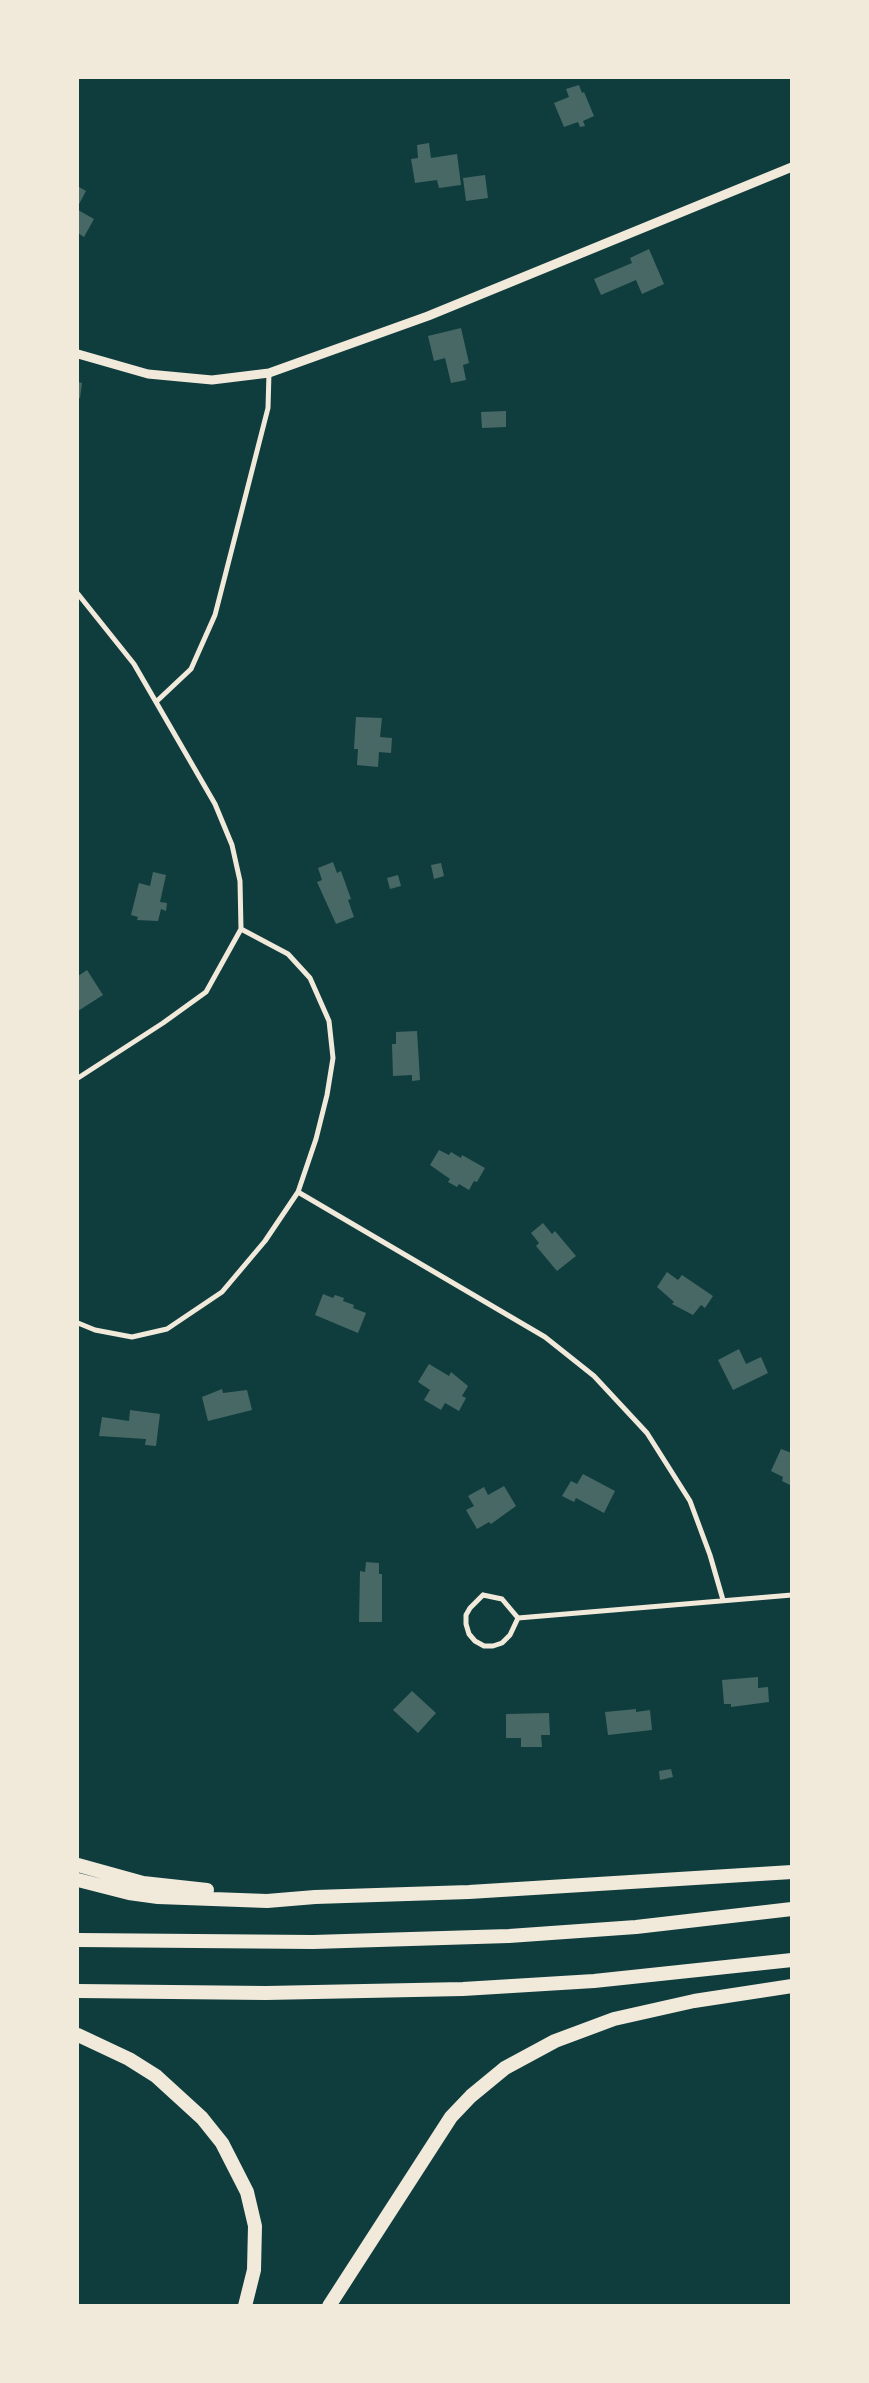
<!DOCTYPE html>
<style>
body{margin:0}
#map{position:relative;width:869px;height:2383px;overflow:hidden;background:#0f3d3e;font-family:"Exo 2",sans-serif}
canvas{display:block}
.frame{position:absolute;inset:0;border:79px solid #f1e9da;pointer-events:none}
</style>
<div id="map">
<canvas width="869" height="2383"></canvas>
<div class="frame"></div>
</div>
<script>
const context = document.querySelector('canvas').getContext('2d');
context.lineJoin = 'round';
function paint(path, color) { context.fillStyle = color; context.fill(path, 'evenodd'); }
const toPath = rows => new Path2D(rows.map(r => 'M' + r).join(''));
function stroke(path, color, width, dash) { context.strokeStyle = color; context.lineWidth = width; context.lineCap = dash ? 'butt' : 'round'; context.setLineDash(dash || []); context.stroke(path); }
paint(toPath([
 [579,85,582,93,584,92,594,116,583,121,585,126,580,127,578,122,564,127,554,103,569,97,566,89],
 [429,143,431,158,457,154,461,185,439,188,437,180,415,183,411,159,418,158,417,145],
 [485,175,488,198,466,201,463,178],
 [79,187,86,191,78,206,78,190],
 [78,210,94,219,84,237,78,233],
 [649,249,664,284,642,294,636,280,601,295,594,279,632,263,630,258],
 [461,328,469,363,463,365,466,380,451,383,445,358,434,361,428,336],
 [78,382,82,383,80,398,78,398],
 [506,411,506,427,482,428,481,412],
 [356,717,382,718,380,737,392,738,391,753,379,752,378,767,357,765,358,749,354,749],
 [333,862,337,873,341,871,351,899,348,900,354,917,336,924,317,882,322,880,318,868],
 [441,863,444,876,434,879,431,865],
 [153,872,166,875,160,902,167,903,166,911,161,909,158,921,137,920,138,917,131,915,139,883,150,886],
 [398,875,401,886,390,889,387,878],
 [87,970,103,995,78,1011,78,976],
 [417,1031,420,1080,412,1081,412,1075,393,1076,392,1044,396,1044,396,1032],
 [439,1150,449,1155,451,1152,461,1158,462,1155,485,1168,477,1182,474,1181,469,1190,459,1184,457,1187,448,1182,450,1179,430,1165],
 [543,1223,552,1234,555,1231,576,1256,557,1271,536,1246,539,1243,531,1233],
 [667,1272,678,1280,682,1275,713,1296,705,1308,701,1305,693,1315,672,1304,674,1302,657,1287],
 [323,1294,333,1298,335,1295,344,1298,343,1301,354,1305,353,1308,366,1313,358,1333,315,1315],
 [739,1349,746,1364,761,1357,768,1373,733,1390,718,1360],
 [429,1364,449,1376,451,1372,468,1386,462,1396,466,1398,459,1411,445,1403,441,1410,424,1400,430,1390,418,1382],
 [222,1389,223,1393,247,1390,252,1410,208,1421,202,1397],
 [130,1410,160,1414,156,1446,145,1445,146,1439,99,1436,102,1417,129,1421],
 [781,1449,792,1453,790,1485,782,1481,783,1477,771,1471],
 [583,1474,615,1491,604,1513,576,1498,574,1502,562,1496,571,1481,577,1484],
 [504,1486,516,1506,491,1524,489,1522,477,1529,466,1510,474,1506,468,1496,484,1487,488,1495],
 [366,1562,379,1563,379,1574,382,1574,382,1622,359,1622,360,1571,365,1572],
 [758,1677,758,1688,768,1687,769,1702,731,1707,731,1704,724,1704,722,1680],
 [412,1691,436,1713,418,1733,393,1710],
 [636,1709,636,1712,650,1710,652,1730,608,1735,605,1712],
 [549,1713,550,1735,541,1735,542,1747,521,1747,521,1738,506,1738,506,1714],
 [671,1769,673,1777,660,1780,659,1771]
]), '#486865');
stroke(toPath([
 [78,594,134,664,215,804,232,845,240,881,241,929],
 [157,701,191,669,215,615,268,408,269,373],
 [78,1078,163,1023,206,992,241,929,288,954,310,978,329,1021,333,1058,327,1095,316,1139,298,1192,265,1241,222,1292,167,1329,132,1337,95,1330,78,1323],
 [298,1192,545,1337,594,1376,647,1433,690,1501,710,1555,723,1600],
 [483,1595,502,1599,518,1618,510,1635,502,1643,493,1646,484,1646,475,1641,469,1634,466,1624,466,1615,470,1608,483,1595],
 [518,1618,792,1595]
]), '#f1e9da', 5);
stroke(toPath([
 [78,354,148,374,212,380,269,373,428,316,792,167]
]), '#f1e9da', 9);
stroke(toPath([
 [78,1865,143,1883,207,1890],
 [78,1880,129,1893,158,1897,267,1901,315,1897,469,1892,792,1872],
 [78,1940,313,1942,509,1936,636,1927,792,1909],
 [78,1991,266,1993,463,1989,594,1981,792,1960],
 [78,2035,129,2059,156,2076,202,2118,222,2143,247,2192,255,2226,254,2270,245,2306],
 [329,2306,451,2117,471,2096,505,2068,555,2041,614,2019,694,2001,792,1986]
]), '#f1e9da', 14);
</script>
